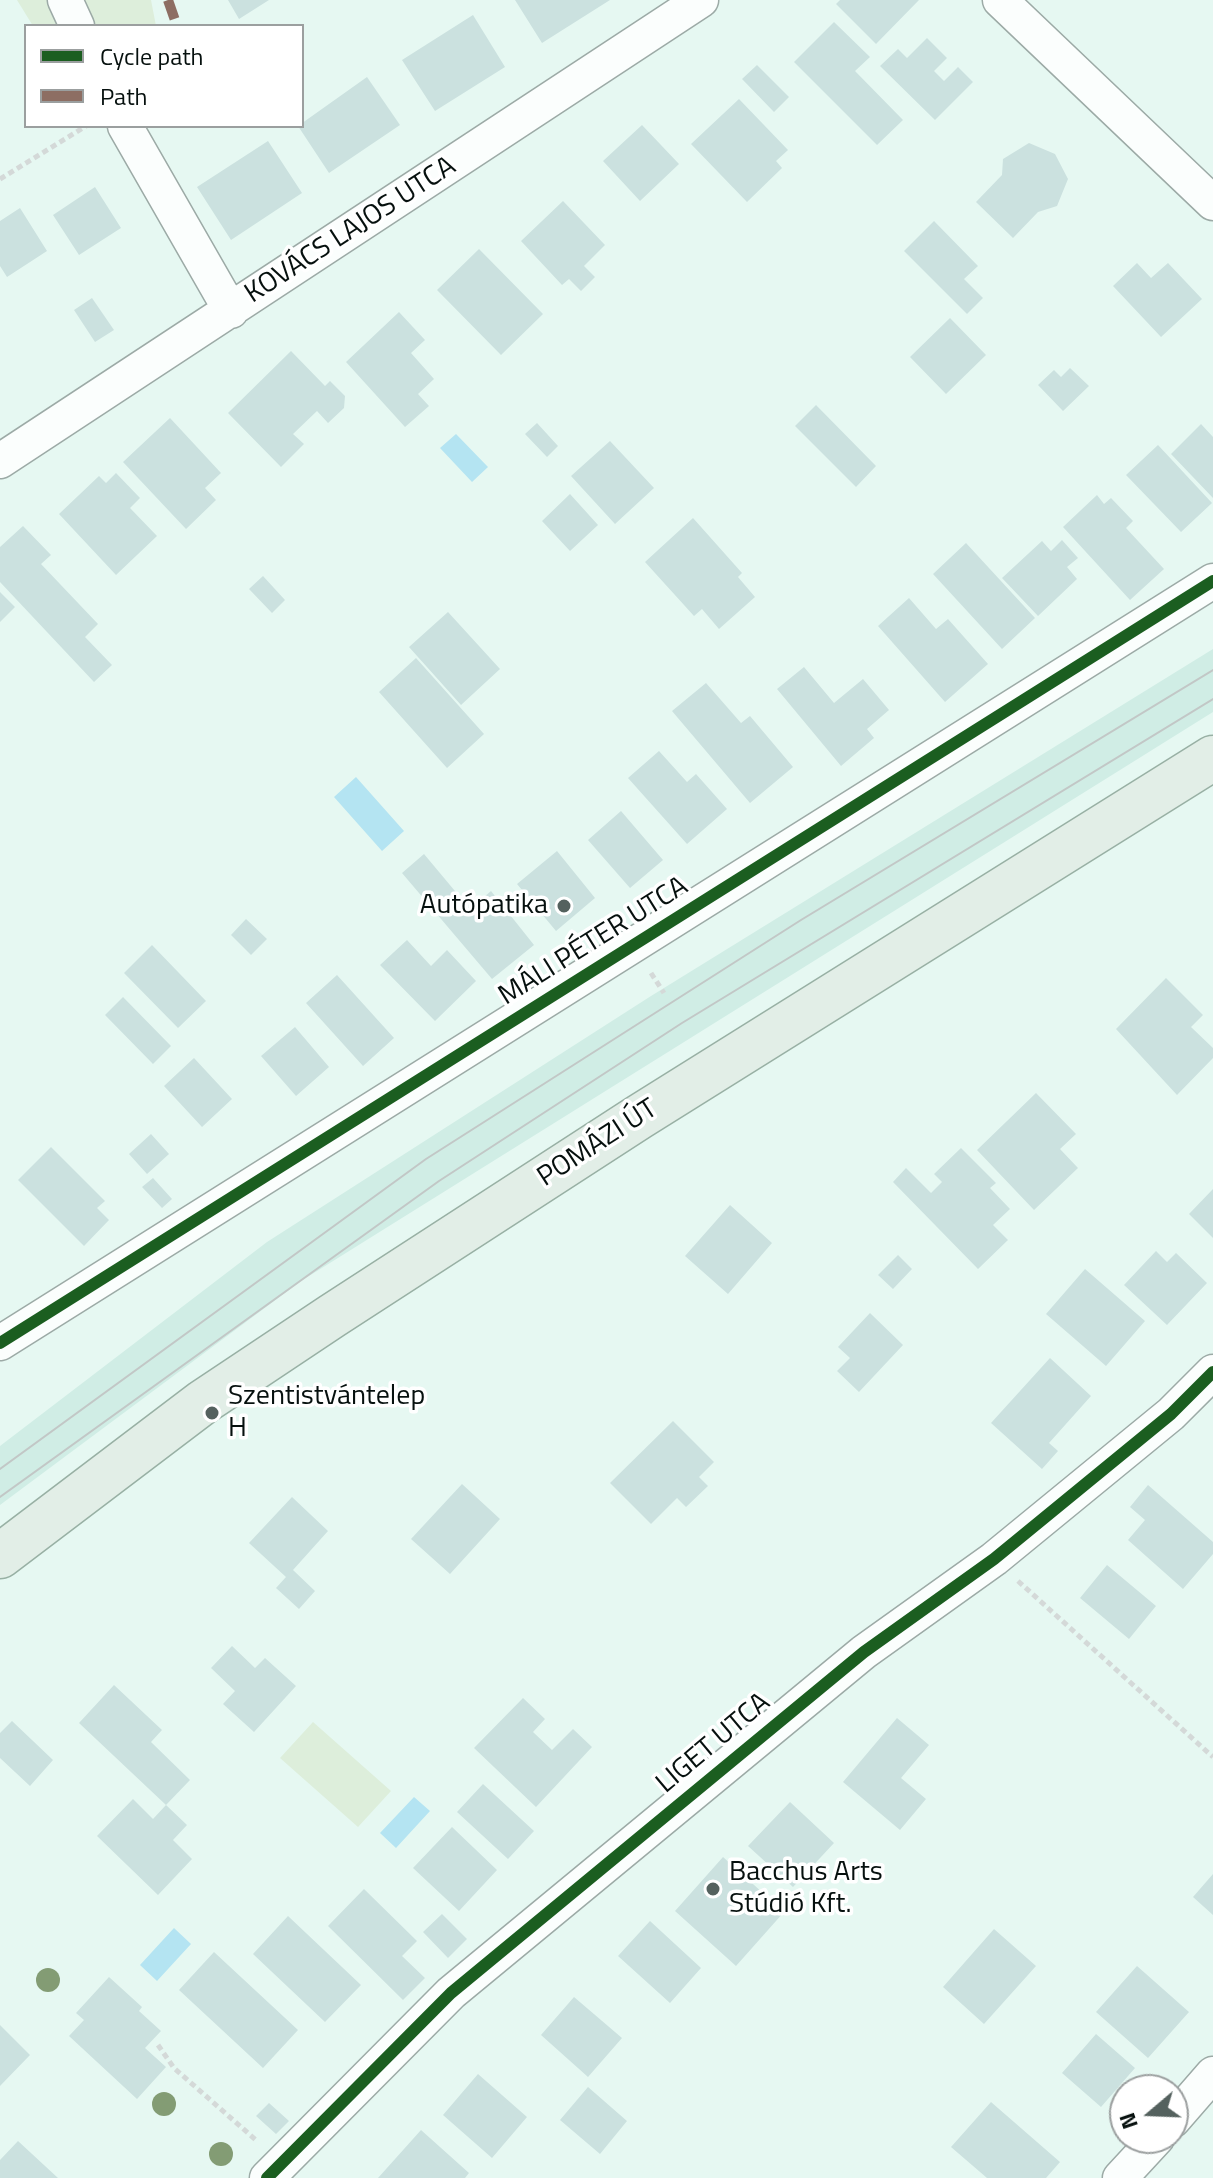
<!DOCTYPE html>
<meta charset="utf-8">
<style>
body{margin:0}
#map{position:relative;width:1213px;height:2178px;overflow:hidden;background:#e6f8f2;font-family:"Titillium Web",sans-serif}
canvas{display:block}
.legend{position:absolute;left:24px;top:24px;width:280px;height:104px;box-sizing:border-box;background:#fff;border:2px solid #9b9f9f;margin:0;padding:10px 14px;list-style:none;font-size:24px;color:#06100e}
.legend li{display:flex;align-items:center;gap:16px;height:40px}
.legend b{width:40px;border:2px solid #9b9f9f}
.north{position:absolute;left:1109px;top:2074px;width:80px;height:80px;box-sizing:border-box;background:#fff;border:2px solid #9b9f9f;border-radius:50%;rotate:251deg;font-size:22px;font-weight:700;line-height:32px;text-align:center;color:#06100e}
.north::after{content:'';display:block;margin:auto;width:28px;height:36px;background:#54615e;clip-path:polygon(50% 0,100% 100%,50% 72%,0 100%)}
</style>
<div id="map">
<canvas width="1213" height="2178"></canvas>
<ul class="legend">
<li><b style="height:10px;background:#1b5e20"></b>Cycle path</li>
<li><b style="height:10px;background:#8d6e63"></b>Path</li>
</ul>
<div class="north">N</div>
</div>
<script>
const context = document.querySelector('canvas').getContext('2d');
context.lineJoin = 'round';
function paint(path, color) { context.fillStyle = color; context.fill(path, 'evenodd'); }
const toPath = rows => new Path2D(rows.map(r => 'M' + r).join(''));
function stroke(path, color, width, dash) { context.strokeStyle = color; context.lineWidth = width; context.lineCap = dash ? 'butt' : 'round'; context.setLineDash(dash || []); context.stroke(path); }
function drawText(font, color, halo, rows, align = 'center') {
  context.font = font + ' "Titillium Web",sans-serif'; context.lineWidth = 7; context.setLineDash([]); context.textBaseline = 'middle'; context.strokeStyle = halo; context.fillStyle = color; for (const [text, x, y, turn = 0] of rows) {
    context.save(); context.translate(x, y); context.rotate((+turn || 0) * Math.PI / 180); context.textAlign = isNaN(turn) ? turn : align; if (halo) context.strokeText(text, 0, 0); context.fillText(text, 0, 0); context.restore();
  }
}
paint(toPath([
 [1213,649,1213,712,301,1281,0,1505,0,1446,267,1242,651,996]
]), '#d0ede5');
paint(toPath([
 [17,0,151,0,156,26,33,26],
 [313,1722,391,1791,358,1827,280,1758]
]), '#ddeedb');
paint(toPath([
 [456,434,488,467,472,482,440,448],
 [356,777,404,831,382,851,334,797],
 [414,1797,430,1811,396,1848,380,1833],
 [174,1928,191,1944,157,1981,140,1965]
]), '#b4e4f2');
paint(toPath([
 [228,0,269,0,239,19],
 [515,0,610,0,542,43],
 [840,0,919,0,876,44,836,4],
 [473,15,505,67,435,111,402,60],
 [834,22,870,57,855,71,903,120,877,145,794,62],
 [927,38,947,58,934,71,944,81,958,67,973,82,935,120,880,66,898,49,907,58],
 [757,65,789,97,774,112,742,79],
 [367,77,400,125,329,173,298,126],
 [739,99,788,150,776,161,782,168,747,202,691,144],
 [642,125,679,164,640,201,603,161],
 [268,141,302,193,231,240,197,187],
 [1029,143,1055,154,1068,179,1057,206,1038,212,1013,238,976,202,1002,175,1003,159],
 [95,187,121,228,79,255,53,215],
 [563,201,605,245,584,266,595,277,581,291,569,279,562,285,521,241],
 [20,208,47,251,7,277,0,266,0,221],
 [934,221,978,266,964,279,983,298,967,314,904,251],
 [479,249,543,314,501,355,437,290],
 [1137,263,1151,278,1168,263,1202,299,1161,337,1113,286],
 [92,298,114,330,95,342,74,310],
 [399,312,425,340,411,353,434,379,418,394,429,406,405,427,346,362],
 [950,318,986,355,946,394,910,357],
 [291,351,325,386,330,381,345,396,344,408,328,423,317,411,293,434,304,444,281,467,228,413],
 [1070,368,1089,386,1063,411,1038,385,1054,370,1061,377],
 [816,405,876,466,856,487,795,426],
 [170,418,221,473,205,488,216,500,186,529,123,462],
 [537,423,558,446,547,457,525,434],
 [1201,424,1213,437,1213,498,1171,454],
 [610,441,654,488,615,524,571,476],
 [1158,445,1212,503,1181,532,1126,475],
 [116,473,140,498,130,508,157,536,116,575,59,514,99,476,106,483],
 [570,494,598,525,570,551,542,521],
 [1097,495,1104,504,1111,498,1133,521,1126,528,1164,569,1130,600,1063,527],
 [693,518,742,573,738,577,755,597,719,629,702,609,694,616,645,562],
 [23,526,51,555,41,564,98,624,85,637,112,665,94,682,0,582,0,547],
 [1062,540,1078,558,1067,567,1077,579,1038,616,1002,578,1042,541,1051,551],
 [966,543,1035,618,1002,649,933,574],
 [263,576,285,600,272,613,249,589],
 [0,592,15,607,0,622],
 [909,598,936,629,948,619,988,664,945,702,878,626],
 [448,612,500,669,461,705,409,647],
 [416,658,484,734,447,768,379,692],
 [804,667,834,703,863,679,889,710,867,729,874,738,841,766,777,689],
 [706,683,741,723,750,716,793,767,750,803,672,711],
 [659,751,687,782,696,774,727,809,687,844,628,778],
 [621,811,663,860,630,888,588,840],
 [557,851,595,898,556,931,517,884],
 [424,854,470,909,491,891,534,945,492,979,402,873],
 [246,919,267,939,251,955,231,935],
 [407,940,431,966,447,950,476,981,435,1021,380,965],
 [152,945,206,1001,178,1028,124,973],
 [337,975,394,1038,363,1066,306,1003],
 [1166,978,1203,1015,1191,1027,1213,1048,1213,1058,1177,1095,1116,1029],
 [123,997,171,1046,153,1064,105,1015],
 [295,1027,329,1067,296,1096,261,1056],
 [194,1058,232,1099,202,1127,164,1086],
 [1036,1093,1076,1134,1060,1149,1078,1168,1034,1210,977,1150],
 [151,1134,169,1154,147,1174,129,1154],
 [51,1147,105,1201,97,1208,109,1220,84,1246,18,1180],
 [961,1148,996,1183,990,1188,1010,1209,993,1225,1008,1240,978,1269,893,1182,906,1168,931,1193,942,1182,934,1174],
 [153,1178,172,1199,162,1208,142,1187],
 [1213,1189,1213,1238,1189,1214],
 [730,1205,772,1243,728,1294,685,1256],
 [1156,1251,1167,1262,1176,1253,1207,1283,1167,1325,1124,1285],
 [898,1255,912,1269,893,1289,878,1275],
 [1085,1269,1145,1321,1106,1366,1046,1314],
 [870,1313,903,1345,859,1392,837,1371,850,1358,838,1347],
 [1050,1358,1091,1396,1049,1443,1058,1451,1042,1469,991,1423],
 [673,1421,714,1462,699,1477,708,1486,686,1507,677,1498,651,1524,610,1483],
 [462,1484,500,1519,450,1574,411,1539],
 [1148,1485,1213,1542,1213,1554,1183,1589,1128,1540,1145,1520,1130,1507],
 [292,1497,328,1531,293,1570,315,1591,299,1609,276,1588,286,1577,249,1543],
 [1107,1565,1156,1606,1129,1639,1080,1598],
 [232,1646,255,1668,265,1658,296,1686,254,1732,223,1704,235,1691,211,1668],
 [114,1685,162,1730,151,1742,190,1780,166,1805,79,1723],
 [523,1698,545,1719,533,1732,552,1750,573,1729,592,1747,536,1807,474,1748],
 [897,1718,929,1745,901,1778,926,1799,900,1830,843,1782],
 [12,1721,53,1760,30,1786,0,1758,0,1733],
 [483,1784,534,1831,508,1859,457,1812],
 [133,1799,153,1819,166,1805,187,1825,173,1840,192,1859,158,1895,97,1836],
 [790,1802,834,1843,793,1887,748,1846],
 [452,1827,497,1870,459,1911,413,1868],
 [723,1857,784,1912,736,1966,675,1911],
 [1213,1874,1213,1915,1193,1897],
 [364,1889,417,1941,402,1956,425,1978,403,2000,328,1926],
 [442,1914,467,1939,448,1958,423,1932],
 [288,1916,361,1985,325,2022,253,1954],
 [650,1921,701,1968,670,2003,618,1956],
 [994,1929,1036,1966,984,2024,943,1987],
 [214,1952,298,2030,263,2068,179,1990],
 [1137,1966,1189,2012,1148,2058,1096,2012],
 [109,1977,142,2007,139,2011,161,2031,145,2048,166,2067,137,2099,69,2036,84,2020,76,2013],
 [574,1997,622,2038,588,2077,541,2035],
 [0,2025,30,2055,0,2086],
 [1096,2034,1135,2068,1101,2107,1062,2073],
 [478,2074,527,2117,492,2158,443,2115],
 [588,2087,627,2121,600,2154,560,2120],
 [991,2102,1060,2162,1046,2178,987,2178,951,2147],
 [269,2103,289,2121,276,2134,256,2116],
 [421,2130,469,2173,465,2178,378,2178],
 [18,2141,58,2178,0,2178,0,2160]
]), '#cbe1df');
const minor = toPath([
 [65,0,77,26],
 [1000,0,1213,203],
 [125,126,231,311],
 [0,461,701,0],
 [0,1343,1213,581],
 [1173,2120,1213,2074],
 [267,2178,451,1993,864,1652,994,1559,1171,1414,1213,1372],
 [1120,2178,1157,2138]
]);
const major = toPath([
 [0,1556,203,1402,332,1316,639,1117,1213,758]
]);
stroke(minor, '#9caaa6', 37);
stroke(major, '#98b0a4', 47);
stroke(toPath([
 [0,179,86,126],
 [651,973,664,993],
 [1018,1581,1213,1757],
 [158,2045,174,2068,257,2141]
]), '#d4d9d8', 5, [6, 4]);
stroke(minor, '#fbfefd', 34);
stroke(major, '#e2eee7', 44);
stroke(toPath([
 [0,1469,426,1159,801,920,1213,670],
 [0,1497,439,1181,682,1023,1213,699]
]), '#c2c7c6', 2);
stroke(toPath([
 [168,0,177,26]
]), '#8d6e63', 10, [20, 10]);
stroke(toPath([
 [0,1343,1213,581],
 [267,2178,451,1993,864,1652,994,1559,1171,1414,1213,1372]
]), '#1b5e20', 12);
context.fillStyle = '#839c74';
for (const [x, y] of [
 [48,1980],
 [164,2104],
 [221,2154]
]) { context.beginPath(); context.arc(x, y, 12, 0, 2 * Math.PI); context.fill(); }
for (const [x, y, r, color] of [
 [564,906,8,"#54615e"],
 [212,1413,8,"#54615e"],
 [713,1889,8,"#54615e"]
]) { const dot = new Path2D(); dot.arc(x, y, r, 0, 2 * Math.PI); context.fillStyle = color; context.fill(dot); stroke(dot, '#fff', 3); }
drawText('28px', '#06100e', '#fff', [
 ["KOVÁCS LAJOS UTCA",351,231,-33],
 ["MÁLI PÉTER UTCA",594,942,-32],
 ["POMÁZI ÚT",598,1144,-33],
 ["LIGET UTCA",714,1744,-40]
]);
drawText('28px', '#06100e', '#fff', [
 ["Autópatika",548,906,"right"],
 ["Szentistvántelep",228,1397],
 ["H",228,1429],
 ["Bacchus Arts",729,1873],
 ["Stúdió Kft.",729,1905]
], 'left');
</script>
